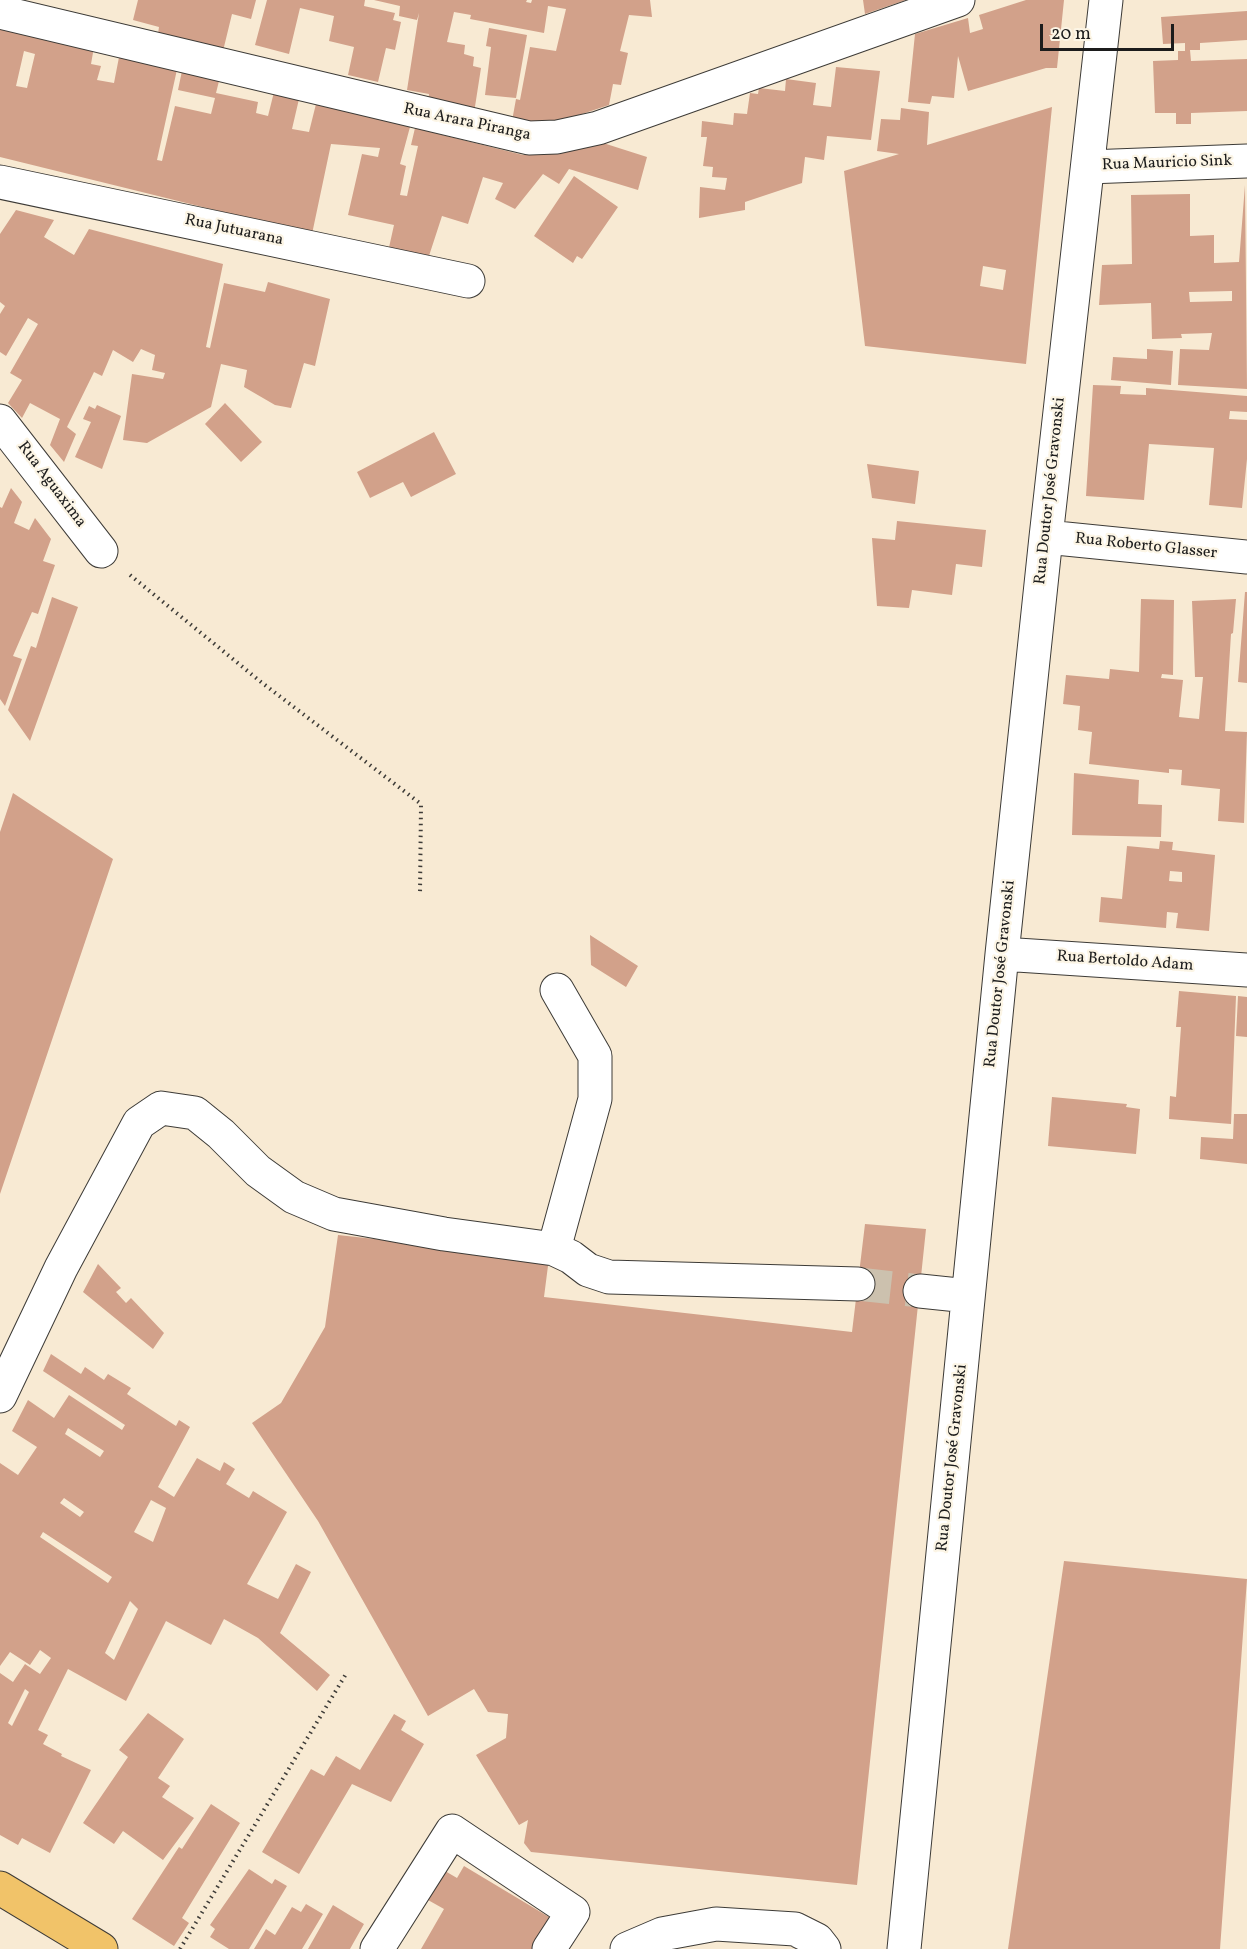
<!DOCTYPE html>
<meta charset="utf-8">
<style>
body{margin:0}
#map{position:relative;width:1247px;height:1949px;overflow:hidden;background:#f8ead3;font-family:Vollkorn,serif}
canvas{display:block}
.scale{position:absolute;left:1040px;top:24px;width:134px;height:27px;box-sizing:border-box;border:3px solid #1c1c1c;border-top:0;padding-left:8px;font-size:18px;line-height:21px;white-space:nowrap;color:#1c1c1c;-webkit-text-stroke:4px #fcf5e5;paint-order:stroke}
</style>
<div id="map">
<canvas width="1247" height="1949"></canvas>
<div class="scale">20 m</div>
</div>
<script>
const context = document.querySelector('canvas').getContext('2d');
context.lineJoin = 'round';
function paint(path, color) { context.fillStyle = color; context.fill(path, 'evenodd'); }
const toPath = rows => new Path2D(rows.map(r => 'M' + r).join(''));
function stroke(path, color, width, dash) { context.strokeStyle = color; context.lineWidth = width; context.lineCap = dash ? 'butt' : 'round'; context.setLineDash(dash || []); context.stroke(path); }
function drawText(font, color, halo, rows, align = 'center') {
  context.font = font + ' Vollkorn,serif'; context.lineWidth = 4.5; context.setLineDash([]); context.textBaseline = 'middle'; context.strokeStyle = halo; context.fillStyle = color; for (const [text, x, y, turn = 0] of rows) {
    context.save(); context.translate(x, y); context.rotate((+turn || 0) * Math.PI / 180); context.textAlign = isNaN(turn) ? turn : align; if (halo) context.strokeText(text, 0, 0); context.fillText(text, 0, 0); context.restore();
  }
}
paint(toPath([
 [138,0,256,0,251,19,232,14,223,51,158,34,159,27,133,20],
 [267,0,365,0,364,6,395,13,393,20,401,22,395,50,386,48,378,82,348,75,354,47,329,41,334,16,300,8,289,54,255,45],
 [374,0,527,0,526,2,531,3,532,0,650,0,652,17,629,15,620,51,628,53,621,85,613,84,609,105,561,121,512,121,516,99,520,100,530,47,556,51,566,9,548,6,544,33,470,19,471,15,454,12,447,42,465,45,464,54,474,57,473,66,481,68,474,113,428,102,429,94,407,90,419,13,417,20,399,16,400,6],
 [863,0,906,0,865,14],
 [1026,0,1064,0,1057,68,1046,68,968,91,958,56,954,98,932,96,930,104,908,102,915,34,968,18,970,33,983,29,979,15],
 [1247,11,1247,40,1200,43,1200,50,1190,50,1191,61,1247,59,1247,111,1191,113,1191,124,1176,124,1176,113,1155,113,1153,61,1178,60,1178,51,1185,51,1185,43,1163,44,1161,17],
 [0,26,94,47,91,64,101,66,97,80,114,83,120,52,178,65,157,160,162,161,175,106,211,114,215,98,178,90,183,66,220,77,216,93,258,102,256,113,268,116,274,92,299,99,292,129,309,132,316,104,410,127,400,164,406,166,400,195,407,196,418,146,411,145,415,128,523,155,568,141,600,142,647,157,638,190,569,169,559,184,543,174,515,209,495,199,503,183,483,177,468,224,442,216,427,262,388,252,394,225,348,215,362,154,378,157,380,148,331,144,312,234,0,157],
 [24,51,35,54,27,88,16,86],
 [489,28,527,35,516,98,485,95,491,47,486,46],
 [836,67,880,71,871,140,827,136,824,160,805,157,802,183,745,202,745,210,699,218,700,187,725,190,727,178,712,177,713,167,703,166,707,137,701,137,702,121,733,125,734,113,747,114,750,93,758,94,759,88,785,91,786,79,816,83,813,105,831,107],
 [1052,107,1026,364,865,346,844,171,899,154,877,151,881,119,900,120,901,108,929,112,927,145],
 [983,266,1006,270,1003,290,980,286],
 [574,176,618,207,582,259,577,256,573,263,534,236],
 [1245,185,1247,389,1178,385,1180,349,1209,350,1212,333,1181,334,1182,338,1152,339,1151,303,1099,305,1102,265,1132,264,1131,195,1190,194,1190,236,1214,235,1214,263,1239,262],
 [1232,291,1232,301,1190,302,1189,292],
 [16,210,54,220,44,237,74,255,89,229,223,264,206,347,210,348,224,283,265,292,268,282,330,299,315,366,304,363,291,408,275,405,244,387,247,370,221,364,211,407,147,443,123,440,132,374,163,379,165,373,152,370,155,355,141,349,133,362,113,350,102,376,94,372,67,427,76,434,64,462,50,445,60,419,30,403,22,418,8,403,22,380,10,373,38,324,28,318,6,356,0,352,0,314,5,306,0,302,0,234],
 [1147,349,1173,351,1171,385,1111,380,1113,357,1147,359],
 [1093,385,1121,386,1120,394,1146,395,1146,388,1247,396,1247,412,1230,411,1229,419,1247,420,1247,459,1242,508,1209,505,1214,448,1149,444,1144,500,1086,496],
 [225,403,262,442,241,462,205,424],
 [97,405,121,416,102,469,75,457,91,422,83,419,89,406,95,409],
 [434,432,456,474,411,497,403,482,370,498,357,472],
 [867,464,919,471,915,504,872,498],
 [11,488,22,502,14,523,29,530,35,518,51,539,43,561,55,565,38,614,32,612,13,656,22,659,5,706,0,699,0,507,2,508],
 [897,521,986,530,982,567,956,564,952,595,912,590,909,608,877,606,872,538,895,540],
 [1245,592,1247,592,1247,683,1238,682],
 [52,597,78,607,30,741,8,710,31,646,36,648],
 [1141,599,1174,600,1173,675,1162,674,1161,678,1183,680,1179,717,1199,719,1203,677,1195,677,1192,601,1236,599,1233,633,1231,634,1225,731,1247,732,1244,823,1218,821,1220,789,1181,785,1182,770,1169,769,1169,773,1089,764,1092,732,1078,730,1080,706,1063,704,1066,675,1109,679,1110,669,1139,672],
 [1074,773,1139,780,1138,804,1162,805,1161,837,1072,835],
 [13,793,113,859,0,1194,0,832],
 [1160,841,1173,842,1172,850,1215,855,1209,931,1176,928,1178,913,1167,912,1166,928,1099,922,1101,897,1122,899,1127,846,1159,849],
 [1170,871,1182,872,1182,882,1169,881],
 [590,935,638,966,626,987,591,965],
 [1179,991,1236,996,1231,1124,1169,1119,1170,1096,1176,1097,1181,1027,1176,1027],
 [1238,996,1247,997,1247,1037,1236,1036],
 [1052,1097,1127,1104,1126,1107,1140,1109,1136,1154,1048,1146],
 [1234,1114,1247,1114,1247,1164,1200,1159,1201,1137,1233,1139],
 [865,1224,926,1229,857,1885,531,1852,524,1843,528,1820,519,1825,476,1755,506,1738,508,1714,488,1712,474,1689,428,1716,318,1521,252,1423,281,1403,325,1327,338,1235,549,1258,544,1297,852,1332],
 [98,1264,121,1288,116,1292,126,1303,131,1298,164,1333,153,1349,83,1292],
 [51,1354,81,1374,85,1367,104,1380,108,1374,131,1388,127,1394,176,1426,179,1420,190,1427,158,1487,174,1497,197,1458,220,1471,224,1462,235,1469,226,1484,249,1498,253,1491,287,1512,247,1584,278,1599,296,1564,311,1572,280,1633,330,1675,317,1691,258,1638,224,1619,211,1645,166,1621,126,1701,68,1669,38,1730,48,1735,43,1744,62,1754,61,1756,91,1770,50,1853,22,1838,18,1845,0,1835,0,1673,13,1682,25,1664,40,1674,51,1658,40,1650,30,1665,10,1652,0,1666,0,1463,18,1475,37,1447,12,1431,28,1400,54,1418,69,1395,122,1430,125,1425,43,1371],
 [68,1428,104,1451,100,1457,65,1434],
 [64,1498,84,1512,80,1517,60,1503],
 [151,1500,166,1508,153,1542,134,1532],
 [43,1532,112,1577,108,1583,40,1537],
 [130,1601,138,1609,114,1660,105,1653],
 [25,1689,29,1692,12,1726,8,1723],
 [1064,1561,1247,1579,1220,1949,1008,1949],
 [148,1713,184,1739,158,1778,170,1786,162,1797,194,1818,163,1860,123,1831,114,1844,83,1823,128,1757,119,1750],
 [394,1714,406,1721,401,1730,424,1744,391,1802,352,1784,299,1874,262,1852,311,1769,324,1776,336,1756,360,1770],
 [211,1804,240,1823,182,1918,189,1923,174,1946,132,1919,179,1847,182,1849],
 [464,1866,554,1920,537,1949,421,1949,444,1909,428,1900,445,1871,457,1878],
 [249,1869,272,1884,275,1879,287,1886,249,1949,229,1949,210,1937,215,1929,210,1925],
 [306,1904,323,1914,302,1949,254,1949,266,1929,275,1935,292,1907,301,1912],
 [333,1905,364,1924,350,1949,308,1949]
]), '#d2a18a');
stroke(toPath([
 [858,1284,920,1291]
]), '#ccc1ae', 33, [33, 16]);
const minor = toPath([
 [0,12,529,138,557,137,598,128,958,0],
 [1088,167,1247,161],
 [0,182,468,281],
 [0,421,101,551],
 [1046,537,1247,557],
 [1002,954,1247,970],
 [554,1249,595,1099,595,1056,557,990],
 [920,1291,968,1296],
 [0,1396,61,1268,139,1123,161,1108,195,1113,221,1134,258,1171,294,1197,334,1214,444,1234,554,1249,571,1257,588,1270,609,1277,858,1284],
 [377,1949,452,1831,573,1912,549,1949],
 [627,1949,662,1934,716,1924,795,1929,817,1940,824,1949],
 [904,1949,1002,954,1046,537,1106,0]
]);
const major = toPath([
 [0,1888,101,1949]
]);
stroke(minor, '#3d3b37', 35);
stroke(major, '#3d3b37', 35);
stroke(toPath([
 [130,575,261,682,421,804,420,895],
 [180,1949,346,1674]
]), '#3d3b37', 4, [1.5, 4.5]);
stroke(minor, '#fff', 33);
stroke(major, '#f1c369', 33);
drawText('16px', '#1c1c1c', '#fcf5e5', [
 ["Rua Arara Piranga",467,123,12],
 ["Rua Mauricio Sink",1167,164,-2],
 ["Rua Jutuarana",234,231,12],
 ["Rua Aguaxima",51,485,53],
 ["Rua Doutor José Gravonski",1051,491,-84],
 ["Rua Roberto Glasser",1146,547,6],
 ["Rua Bertoldo Adam",1125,962,4],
 ["Rua Doutor José Gravonski",1001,974,-84],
 ["Rua Doutor José Gravonski",953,1458,-84]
]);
</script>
